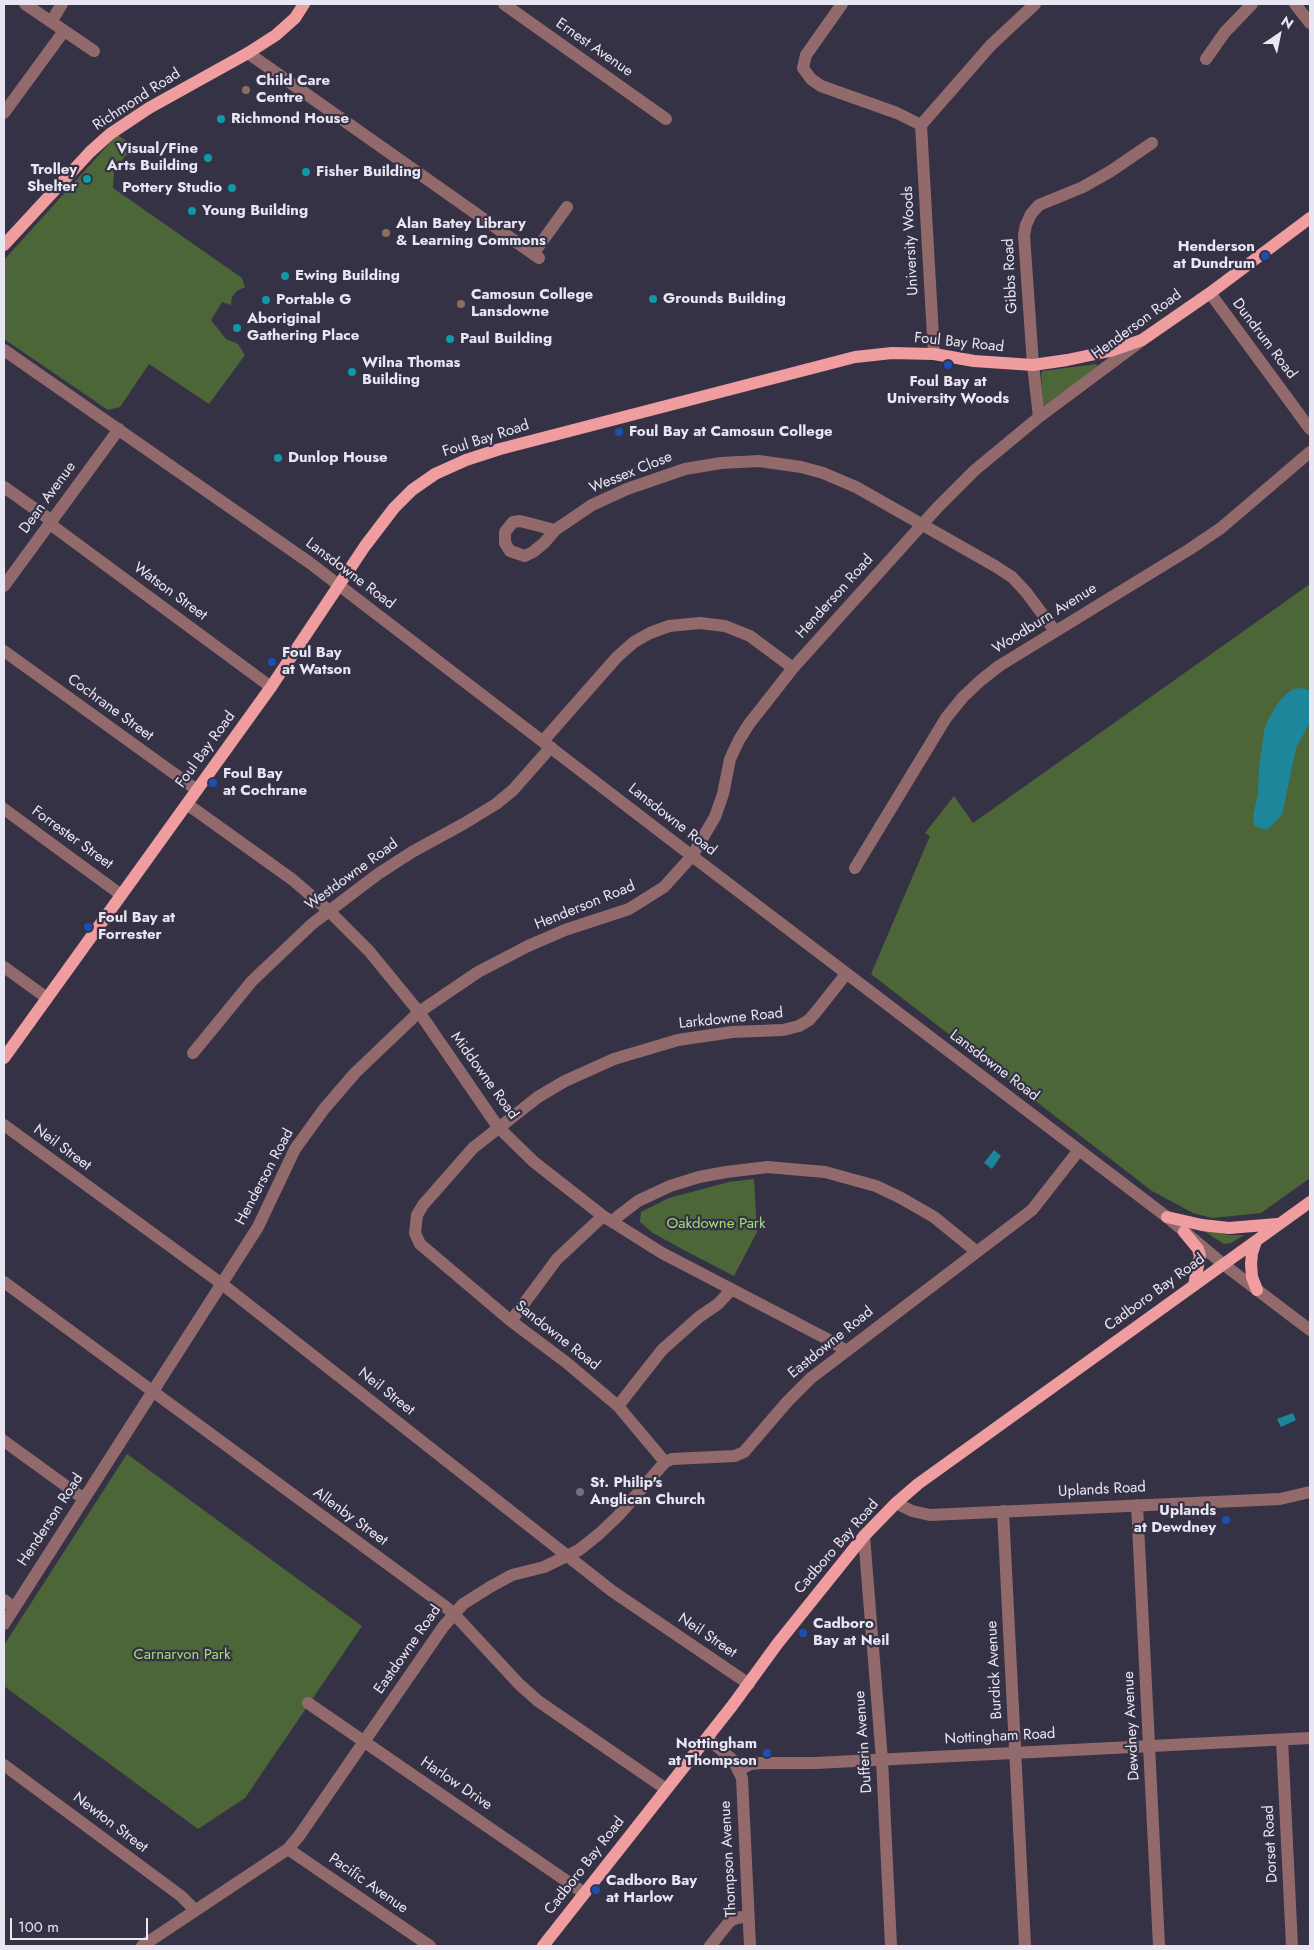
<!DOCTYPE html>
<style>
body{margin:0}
#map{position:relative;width:1314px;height:1950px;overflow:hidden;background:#363246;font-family:Jost,sans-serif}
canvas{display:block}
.frame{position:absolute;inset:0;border:5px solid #e9e6f4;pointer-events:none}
.north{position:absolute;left:1254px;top:10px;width:50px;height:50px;-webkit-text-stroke:4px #363246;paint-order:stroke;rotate:34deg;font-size:14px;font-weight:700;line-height:20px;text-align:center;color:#e9e6f4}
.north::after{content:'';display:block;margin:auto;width:18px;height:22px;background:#e9e6f4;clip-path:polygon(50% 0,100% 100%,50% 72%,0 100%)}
.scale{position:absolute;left:10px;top:1918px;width:138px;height:22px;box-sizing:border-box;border:2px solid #e9e6f4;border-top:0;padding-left:6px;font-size:15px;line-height:18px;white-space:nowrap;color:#e9e6f4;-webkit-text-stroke:4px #363246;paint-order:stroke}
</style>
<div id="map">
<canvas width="1314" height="1950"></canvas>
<div class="frame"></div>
<div class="north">N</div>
<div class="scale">100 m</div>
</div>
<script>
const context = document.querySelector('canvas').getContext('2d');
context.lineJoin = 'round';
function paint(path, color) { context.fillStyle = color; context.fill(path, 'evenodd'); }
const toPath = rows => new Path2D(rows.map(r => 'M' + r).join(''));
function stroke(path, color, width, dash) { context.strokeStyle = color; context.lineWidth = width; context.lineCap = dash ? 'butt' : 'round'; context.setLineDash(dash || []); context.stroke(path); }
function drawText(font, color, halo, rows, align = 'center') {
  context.font = font + ' Jost,sans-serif'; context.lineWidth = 4.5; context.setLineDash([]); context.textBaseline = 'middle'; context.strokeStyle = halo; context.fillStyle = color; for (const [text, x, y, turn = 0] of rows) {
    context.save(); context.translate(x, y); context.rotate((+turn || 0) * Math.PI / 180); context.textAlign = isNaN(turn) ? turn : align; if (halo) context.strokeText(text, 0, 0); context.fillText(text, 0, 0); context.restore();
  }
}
paint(toPath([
 [117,135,138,148,135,153,125,156,114,172,113,188,242,278,245,287,237,291,232,297,231,305,222,302,211,320,226,339,238,344,245,355,209,404,149,364,120,407,108,410,4,339,4,260],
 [1096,364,1098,366,1045,405,1043,403,1041,373,1043,371],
 [1310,584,1310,1178,1261,1213,1212,1218,1193,1213,1152,1191,871,974,930,836,925,833,954,796,973,823],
 [754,1179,757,1232,734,1276,682,1249,653,1233,640,1222,641,1212,669,1198,729,1182],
 [1205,1229,1228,1235,1244,1235,1231,1243,1224,1244,1204,1231],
 [127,1454,362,1626,245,1798,198,1829,4,1686,4,1645]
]), '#4d6638');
paint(toPath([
 [1302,688,1310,691,1310,722,1296,748,1282,815,1268,829,1261,829,1254,825,1253,816,1258,794,1259,767,1265,726,1277,704,1285,695,1293,689],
 [994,1150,1001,1156,992,1169,984,1163],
 [1293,1413,1296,1420,1281,1427,1277,1419]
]), '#1d869b');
stroke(toPath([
 [25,4,94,51],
 [504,4,666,119],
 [842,4,806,55,803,68,811,79,821,86,897,113,921,125,991,45,1035,4],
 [1295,4,1310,23],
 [51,22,62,4],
 [248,53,539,258],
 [1206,59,1225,32,1252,4],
 [4,113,64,31],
 [921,125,934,354],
 [533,254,567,207],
 [1210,293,1310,429],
 [4,350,310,563,692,856,1167,1217,1223,1264,1310,1330],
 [1039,417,1033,365,1024,235,1026,225,1031,214,1039,205,1083,187,1111,171,1152,143],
 [4,487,52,521],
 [50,524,271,687],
 [555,530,520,521,513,522,505,532,505,543,510,551,525,556,533,552,544,543,555,530,592,505,627,489,685,469,721,463,759,461,801,467,823,473,856,487,995,566,1012,577,1026,592,1055,631],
 [4,586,119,429],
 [4,651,197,790],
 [543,741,617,657,634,642,650,633,669,626,700,623,725,626,750,636,793,668],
 [187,804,293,880,329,911,369,951,419,1012,498,1127,534,1162,603,1216,662,1253,829,1340,845,1350],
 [4,809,120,894],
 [855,868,946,718,963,697,980,681,999,666,1190,549,1221,528,1310,452],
 [4,967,47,998],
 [193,1053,252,981,312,924,378,874,412,852,465,823,496,804,513,790,551,747],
 [4,1125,222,1284,612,1591,749,1684],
 [612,1221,638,1201,670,1186,699,1177,726,1172,768,1167,790,1169,825,1172,876,1186,901,1198,934,1217,977,1252],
 [4,1282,442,1604,453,1613,519,1684,538,1701,666,1789],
 [511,1321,557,1259,603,1216],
 [618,1406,662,1350,699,1317,718,1304,731,1290],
 [4,1441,84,1499],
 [665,1462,618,1406,567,1363,511,1321,420,1244,415,1233,417,1215,423,1205,473,1148,538,1097,565,1081,614,1059,678,1040,732,1032,783,1030,799,1026,809,1020,816,1012,846,974],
 [896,1503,912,1511,930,1515,1280,1499,1310,1492],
 [1137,1505,1159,1946],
 [1003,1511,1025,1946],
 [864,1536,882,1760,891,1946],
 [4,1600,14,1608],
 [4,1624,258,1227,295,1149,324,1109,355,1073,419,1012,478,972,528,946,565,930,629,909,664,887,692,856,715,817,723,794,730,759,739,740,749,724,793,668,937,508,975,470,1039,417,1141,341],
 [308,1703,584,1893],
 [707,1738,733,1760,742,1778,750,1946],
 [1282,1740,1292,1946],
 [4,1765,181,1896,195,1910],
 [739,1770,751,1764,761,1763,815,1763,1310,1738],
 [288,1849,430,1946],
 [142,1946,288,1849,299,1836,443,1627,463,1604,490,1587,512,1575,544,1567,579,1550,599,1534,618,1516,665,1462,672,1459,735,1456,744,1452,787,1402,811,1378,1032,1210,1079,1150],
 [710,1946,730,1921,737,1918,748,1916]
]), '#936a6b', 12);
stroke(toPath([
 [4,245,90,152,110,134,149,108,248,53,276,35,295,18,304,4],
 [4,1058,271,687,365,546,394,508,412,490,435,474,466,460,500,449,855,357,892,353,934,354,974,361,1033,365,1067,360,1110,351,1142,340,1210,293,1310,218],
 [1167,1217,1202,1225,1229,1228,1277,1224],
 [1184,1232,1198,1249,1200,1256,1194,1285],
 [1256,1241,1252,1253,1251,1264,1252,1277,1257,1290],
 [543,1946,732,1706,778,1643,864,1536,896,1503,918,1484,1310,1202]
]), '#f09da0', 12);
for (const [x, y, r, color] of [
 [246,90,5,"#8d6e63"],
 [221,119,5,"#0f9aa8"],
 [208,158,5,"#0f9aa8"],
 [306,172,5,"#0f9aa8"],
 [87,179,5,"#0f9aa8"],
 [232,188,5,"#0f9aa8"],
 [192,211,5,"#0f9aa8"],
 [386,233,5,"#8d6e63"],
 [1265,256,5,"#1a4fb4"],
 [285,276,5,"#0f9aa8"],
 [653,299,5,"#0f9aa8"],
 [266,300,5,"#0f9aa8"],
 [461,304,5,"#8d6e63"],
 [237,328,5,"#0f9aa8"],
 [450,339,5,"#0f9aa8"],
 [948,365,5,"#1a4fb4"],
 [352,372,5,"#0f9aa8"],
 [619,432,5,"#1a4fb4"],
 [278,458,5,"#0f9aa8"],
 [272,662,5,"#1a4fb4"],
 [213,783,5,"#1a4fb4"],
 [88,927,5,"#1a4fb4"],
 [580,1492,5,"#6b7280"],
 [1226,1520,5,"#1a4fb4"],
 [803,1633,5,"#1a4fb4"],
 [767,1753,5,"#1a4fb4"],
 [596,1890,5,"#1a4fb4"]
]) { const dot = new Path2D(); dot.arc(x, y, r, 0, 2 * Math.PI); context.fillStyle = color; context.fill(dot); stroke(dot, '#363246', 2); }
drawText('15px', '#e9e6f4', '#363246', [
 ["Ernest Avenue",594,48,35],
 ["Richmond Road",137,100,-33],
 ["University Woods",911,241,-93],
 ["Gibbs Road",1011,276,-93],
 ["Henderson Road",1137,325,-36],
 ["Dundrum Road",1264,339,53],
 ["Foul Bay Road",959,343,6],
 ["Foul Bay Road",486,439,-18],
 ["Wessex Close",631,473,-22],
 ["Dean Avenue",48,498,-54],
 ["Lansdowne Road",350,574,37],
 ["Watson Street",170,592,36],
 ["Henderson Road",835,597,-48],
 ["Woodburn Avenue",1045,619,-32],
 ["Cochrane Street",110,708,36],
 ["Foul Bay Road",206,750,-54],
 ["Lansdowne Road",672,820,38],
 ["Forrester Street",72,838,36],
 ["Westdowne Road",352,875,-36],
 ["Henderson Road",585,906,-22],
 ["Larkdowne Road",731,1019,-6],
 ["Lansdowne Road",994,1066,37],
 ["Middowne Road",484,1076,54],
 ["Neil Street",62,1148,36],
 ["Henderson Road",265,1177,-62],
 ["Cadboro Bay Road",1155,1293,-36],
 ["Sandowne Road",557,1336,38],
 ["Eastdowne Road",831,1343,-39],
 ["Neil Street",386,1392,38],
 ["Uplands Road",1102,1490,-3],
 ["Allenby Street",350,1517,36],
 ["Henderson Road",51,1520,-57],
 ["Cadboro Bay Road",837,1547,-49],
 ["Neil Street",707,1636,34],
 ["Eastdowne Road",408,1650,-55],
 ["Burdick Avenue",995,1670,-93],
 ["Dewdney Avenue",1132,1726,-93],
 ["Nottingham Road",1000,1737,-3],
 ["Dufferin Avenue",864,1742,-94],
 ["Harlow Drive",456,1784,34],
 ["Newton Street",110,1823,37],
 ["Dorset Road",1271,1844,-93],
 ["Thompson Avenue",729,1859,-93],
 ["Cadboro Bay Road",585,1866,-52],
 ["Pacific Avenue",368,1884,35]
]);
drawText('bold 15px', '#e9e6f4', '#363246', [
 ["Child Care",256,81],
 ["Centre",256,98],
 ["Richmond House",231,119],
 ["Visual/Fine",198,149,"right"],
 ["Arts Building",198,166,"right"],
 ["Trolley",77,170,"right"],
 ["Shelter",77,187,"right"],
 ["Fisher Building",316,172],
 ["Pottery Studio",222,188,"right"],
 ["Young Building",202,211],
 ["Alan Batey Library",396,224],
 ["& Learning Commons",396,241],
 ["Henderson",1255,247,"right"],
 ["at Dundrum",1255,264,"right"],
 ["Ewing Building",295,276],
 ["Camosun College",471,295],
 ["Lansdowne",471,312],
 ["Grounds Building",663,299],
 ["Portable G",276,300],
 ["Aboriginal",247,319],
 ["Gathering Place",247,336],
 ["Paul Building",460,339],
 ["Wilna Thomas",362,363],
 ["Building",362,380],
 ["Foul Bay at",948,382,"center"],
 ["University Woods",948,399,"center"],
 ["Foul Bay at Camosun College",629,432],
 ["Dunlop House",288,458],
 ["Foul Bay",282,653],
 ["at Watson",282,670],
 ["Foul Bay",223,774],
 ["at Cochrane",223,791],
 ["Foul Bay at",98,918],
 ["Forrester",98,935],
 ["St. Philip's",590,1483],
 ["Anglican Church",590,1500],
 ["Uplands",1216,1511,"right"],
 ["at Dewdney",1216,1528,"right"],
 ["Cadboro",813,1624],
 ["Bay at Neil",813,1641],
 ["Nottingham",757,1744,"right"],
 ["at Thompson",757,1761,"right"],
 ["Cadboro Bay",606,1881],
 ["at Harlow",606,1898]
], 'left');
drawText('15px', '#a4de76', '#363246', [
 ["Oakdowne Park",716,1224],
 ["Carnarvon Park",182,1655]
]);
</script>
